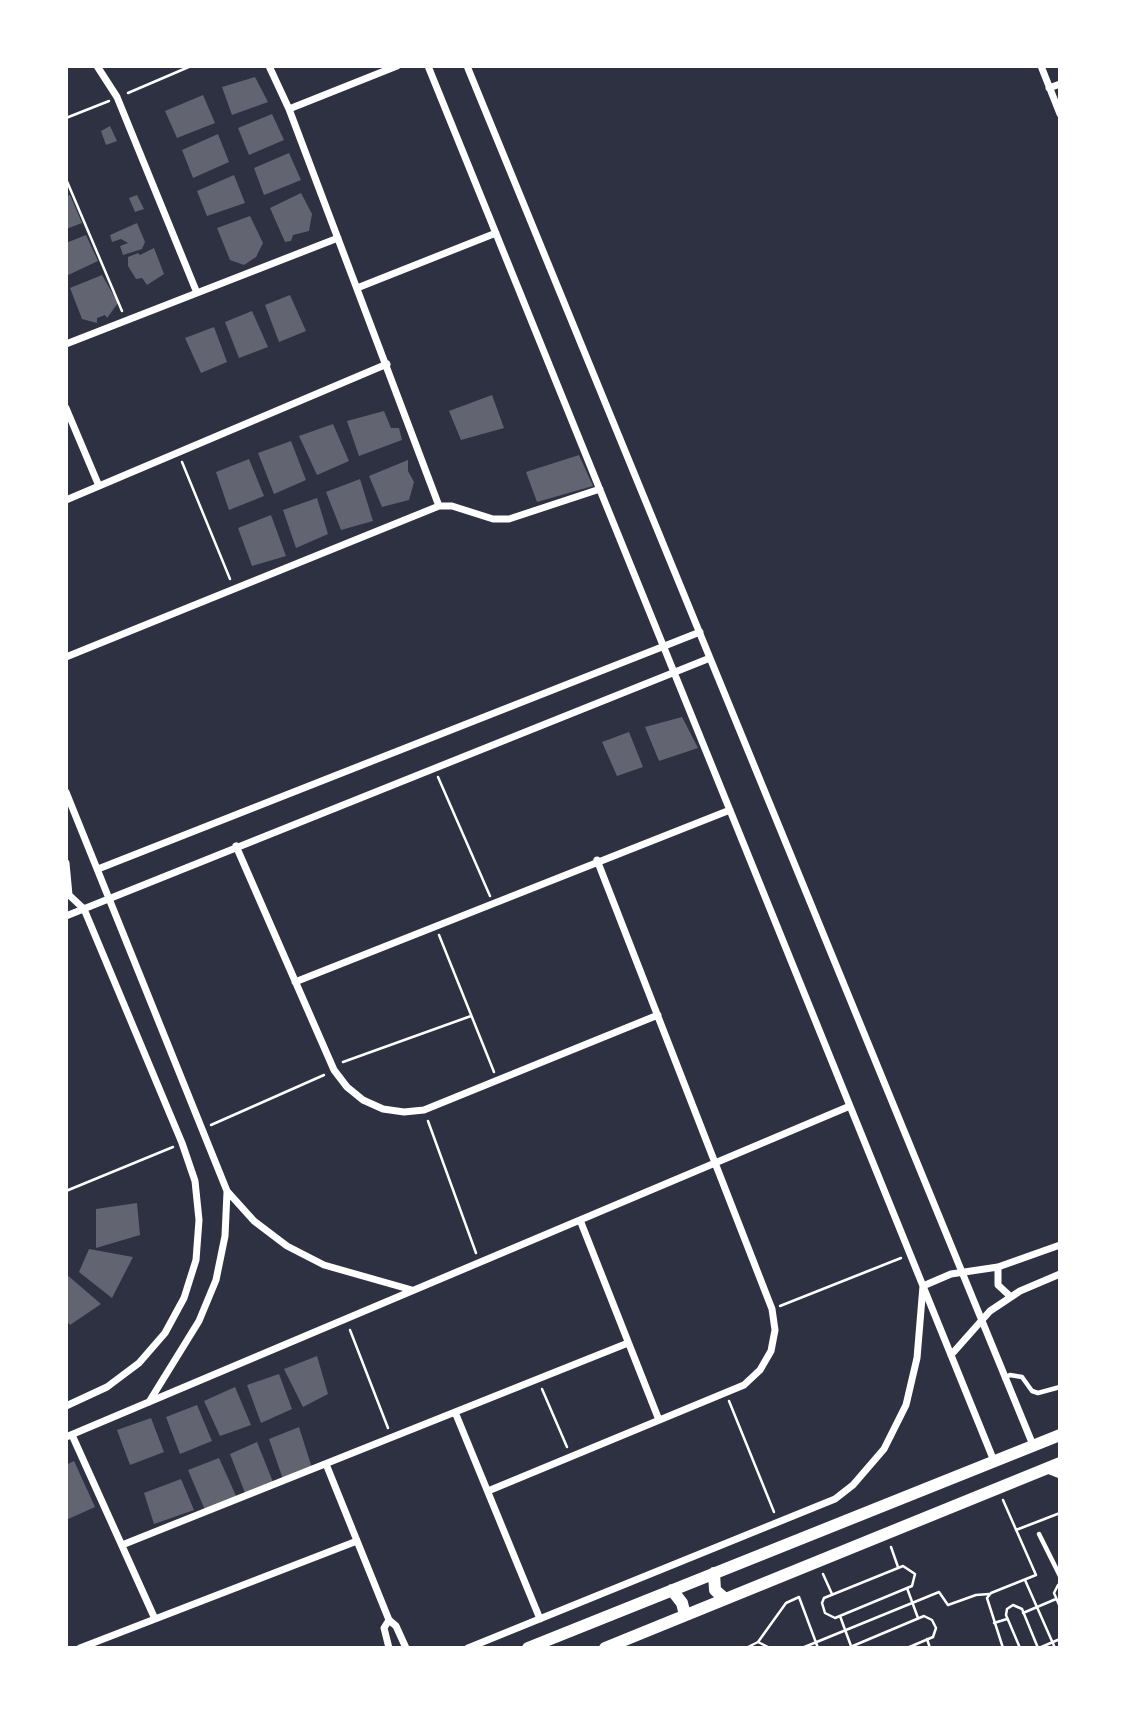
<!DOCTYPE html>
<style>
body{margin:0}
#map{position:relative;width:1126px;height:1714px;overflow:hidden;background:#2d3142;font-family:Montserrat,sans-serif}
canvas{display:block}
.frame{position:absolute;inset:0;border:68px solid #fff;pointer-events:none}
</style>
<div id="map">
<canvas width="1126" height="1714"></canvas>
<div class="frame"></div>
</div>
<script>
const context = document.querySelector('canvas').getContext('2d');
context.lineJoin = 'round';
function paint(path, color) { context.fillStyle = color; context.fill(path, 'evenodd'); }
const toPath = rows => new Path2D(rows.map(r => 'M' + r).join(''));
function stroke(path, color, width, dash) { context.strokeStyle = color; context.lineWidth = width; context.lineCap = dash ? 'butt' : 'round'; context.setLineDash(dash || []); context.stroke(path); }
paint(toPath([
 [255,77,268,102,232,115,222,87],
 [203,95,215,123,177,138,165,111],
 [272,114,284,140,249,155,238,128],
 [110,126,117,141,106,145,101,131],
 [218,134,229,162,193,178,182,150],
 [289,153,301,180,264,195,254,168],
 [234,175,245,203,207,216,197,191],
 [301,193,312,214,309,231,293,235,291,241,285,242,270,208],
 [70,195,82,223,66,229,66,197],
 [137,195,144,209,135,212,129,198],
 [250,216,263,243,256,257,244,265,230,260,217,228],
 [137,223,145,242,142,249,123,255,120,246,128,243,121,239,112,242,110,235],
 [86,235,98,261,66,276,66,243],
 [154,248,164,274,147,285,142,278,136,279,128,266,128,257,138,253,140,255],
 [102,275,118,303,107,318,105,315,97,318,97,323,82,319,70,288],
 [290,295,306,331,279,342,265,305],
 [252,311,268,347,239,358,225,322],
 [214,327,227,362,201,373,185,338],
 [492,395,504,428,461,440,449,411],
 [384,411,391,428,399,428,402,440,359,456,347,421],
 [333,424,349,461,317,475,299,436],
 [291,441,306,480,274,494,258,453],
 [579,455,593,486,537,502,526,472],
 [249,459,264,496,229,510,216,472],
 [408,460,408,471,414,482,409,500,382,507,369,476],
 [360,479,373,521,341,530,326,492],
 [317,498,328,534,296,548,283,510],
 [271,515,286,556,252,566,238,528],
 [682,717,698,748,659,761,645,727],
 [629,732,643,767,617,776,602,742],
 [137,1203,140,1235,96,1248,96,1209],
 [89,1249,133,1257,112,1298,79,1272],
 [66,1274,101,1304,70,1325,66,1320],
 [317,1356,328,1394,303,1407,284,1369],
 [279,1374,292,1409,261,1423,247,1385],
 [235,1387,251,1425,220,1436,204,1401],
 [197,1405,212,1441,180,1454,166,1417],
 [151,1418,164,1452,130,1465,117,1430],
 [299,1427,312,1468,283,1479,269,1439],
 [257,1442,273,1482,245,1493,230,1454],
 [219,1458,237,1498,205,1510,188,1470],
 [74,1461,95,1507,66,1520,66,1465],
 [181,1479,194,1510,154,1524,144,1493]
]), '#626471');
stroke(toPath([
 [128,93,191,66],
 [66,118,109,101],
 [66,179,122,311],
 [182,462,230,579],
 [438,777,490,896],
 [439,935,494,1072],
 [343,1062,471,1016],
 [428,1121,476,1253],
 [211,1125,324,1075],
 [66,1191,173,1147],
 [780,1306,901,1258],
 [350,1330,388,1428],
 [542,1389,567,1447],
 [729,1401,774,1512],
 [1003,1500,1036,1575,991,1593,987,1598,1003,1648],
 [1016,1530,1060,1513],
 [891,1547,898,1567],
 [903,1566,915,1574,912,1586,835,1618,825,1613,822,1603,824,1598,903,1566],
 [823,1574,832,1594],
 [1025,1580,1055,1648],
 [1058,1585,1054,1593,1060,1607],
 [907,1588,918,1618],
 [1023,1613,1056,1599],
 [840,1616,851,1646],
 [994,1623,1007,1619],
 [927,1639,930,1648],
 [758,1642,786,1603,799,1597,818,1648],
 [746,1648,758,1642,770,1648],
 [802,1648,939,1592,948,1605,976,1595,989,1594],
 [848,1648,924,1616,932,1620,936,1628,933,1637,907,1648],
 [1020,1648,1006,1615,1007,1609,1013,1605,1022,1609,1038,1648],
 [1039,1648,1060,1639]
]), '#fff', 2.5);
stroke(toPath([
 [1004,1378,1010,1375,1022,1377,1032,1391,1038,1393,1060,1387],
 [1039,1534,1060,1576]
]), '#fff', 4.5);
stroke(toPath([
 [97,66,117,97,197,293],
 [269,66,289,109,439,506],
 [428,66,994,1461],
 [467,66,1033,1445],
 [1041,66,1060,114],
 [1049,88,1060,84],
 [289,109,397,66],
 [357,288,496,233],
 [66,344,338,238],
 [66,408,99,486],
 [66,500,387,364],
 [66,657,439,506,452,506,493,519,509,519,600,489],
 [66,792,227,1191,254,1221,287,1246,324,1265,412,1290],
 [236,846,334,1070,347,1087,363,1100,383,1109,404,1112,424,1110,658,1015],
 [66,863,69,895,84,909,182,1143,195,1181,199,1220,196,1260,184,1298,165,1333,139,1363,107,1387,66,1406],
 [98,869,700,632],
 [66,916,710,658],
 [295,982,730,810],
 [580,1220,659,1420],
 [998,1267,998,1285,1011,1297],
 [951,1355,990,1311,1020,1291,1060,1274],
 [149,1402,199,1321,216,1280,225,1236,227,1192],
 [455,1412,540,1619],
 [72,1435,155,1619],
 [66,1437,850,1106],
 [326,1464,389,1620,396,1626,406,1648],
 [1045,1469,1060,1475],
 [488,1491,744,1385,760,1370,771,1351,775,1330,772,1309,597,860],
 [122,1545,628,1343],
 [389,1620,384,1628,389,1648],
 [80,1648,357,1541],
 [468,1648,835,1499,853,1485,884,1449,906,1405,917,1358,923,1286,951,1274,998,1267,1060,1245]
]), '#fff', 7);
stroke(toPath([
 [714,1573,715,1590,724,1598],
 [672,1590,682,1603,685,1615],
 [528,1648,1060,1435],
 [605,1648,1060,1463]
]), '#fff', 12);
</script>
